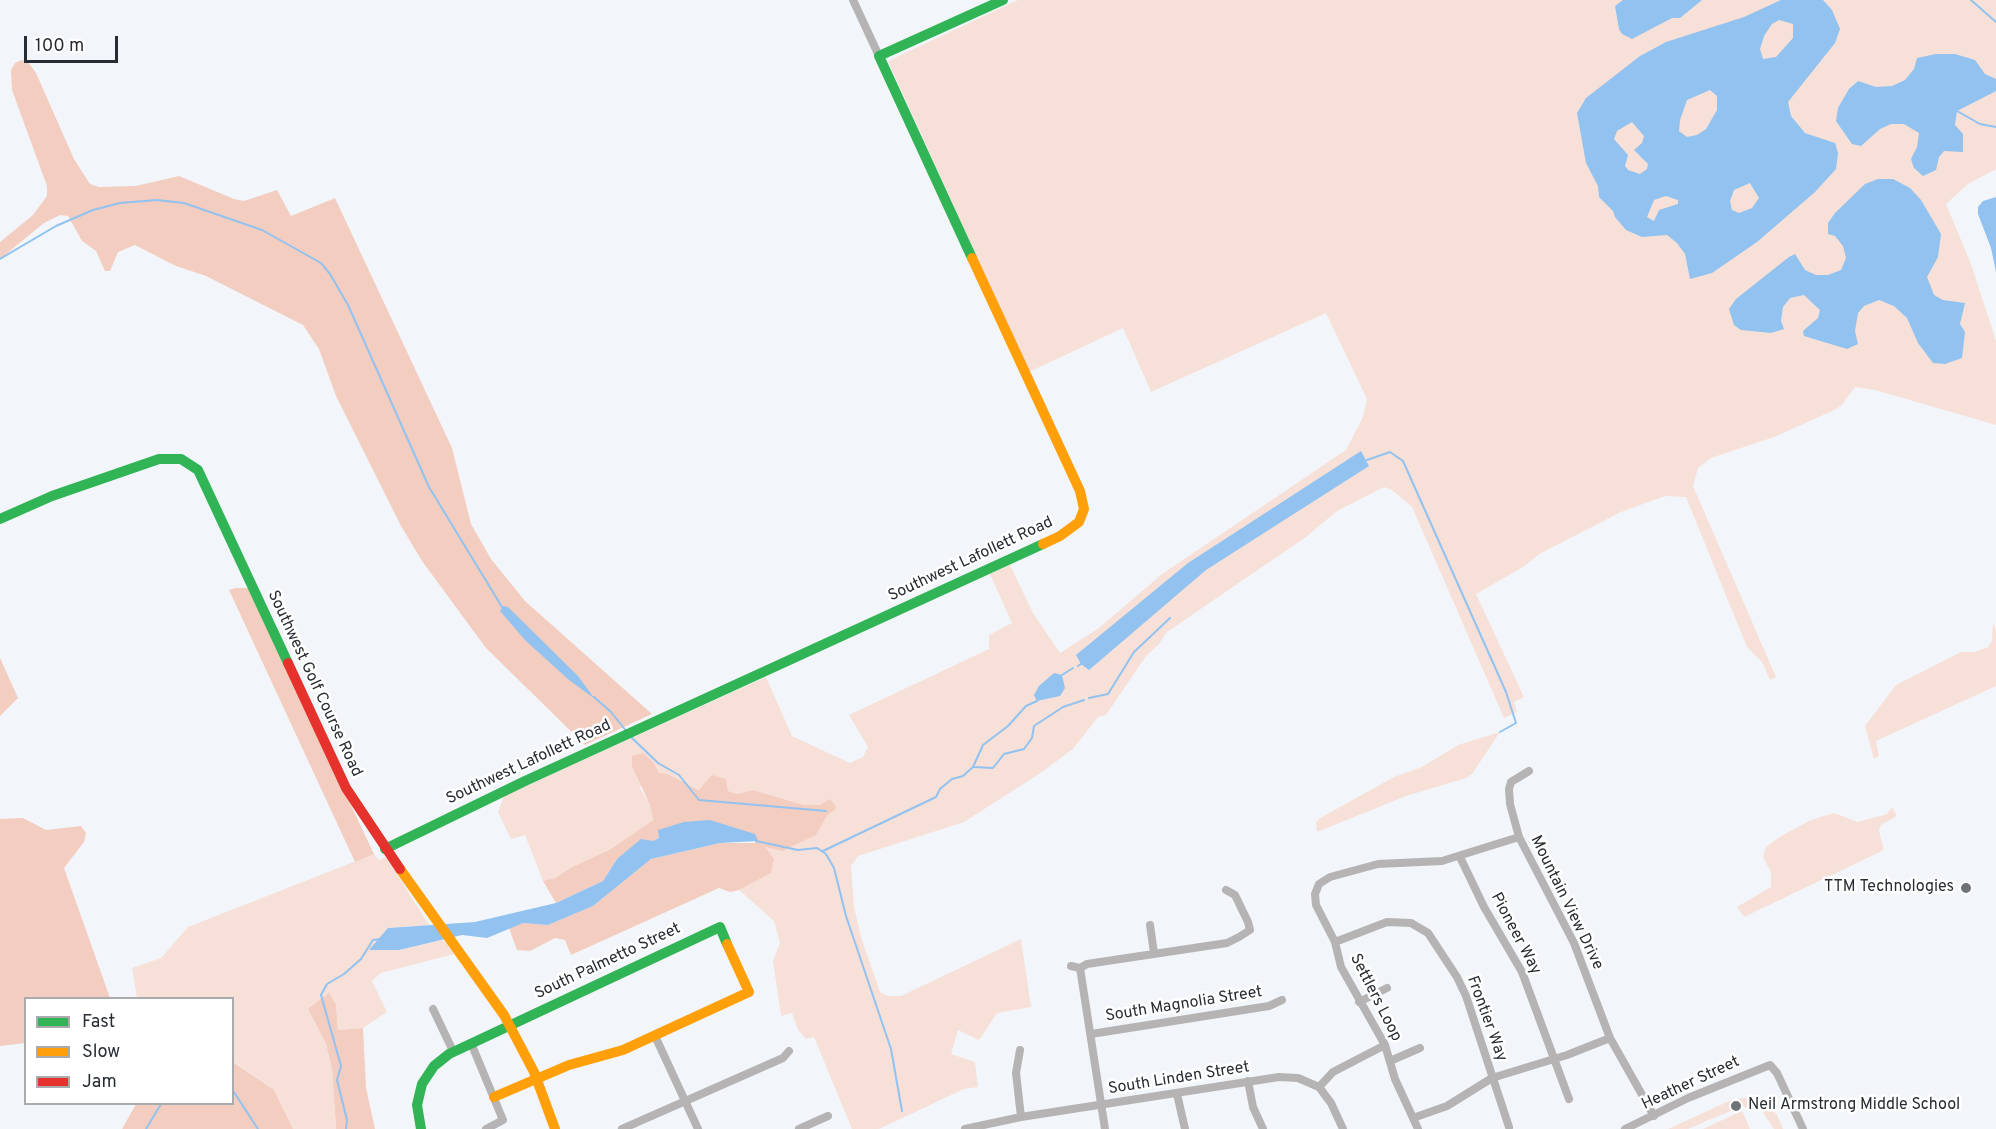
<!DOCTYPE html>
<style>
body{margin:0}
#map{position:relative;width:1996px;height:1129px;overflow:hidden;background:#f2f6fa;font-family:Overpass,sans-serif}
canvas{display:block}
.legend{position:absolute;left:24px;top:997px;width:210px;height:108px;box-sizing:border-box;background:#fff;border:2px solid #a9abae;margin:0;padding:8px 10px;list-style:none;font-size:18px;color:#272d34}
.legend li{display:flex;align-items:center;gap:12px;height:30px}
.legend b{width:30px;border:2px solid #a9abae}
.scale{position:absolute;left:24px;top:36px;width:94px;height:27px;box-sizing:border-box;border:3px solid #272d34;border-top:0;padding-left:8px;font-size:18px;line-height:21px;white-space:nowrap;color:#272d34;-webkit-text-stroke:4px #fff;paint-order:stroke}
</style>
<div id="map">
<canvas width="1996" height="1129"></canvas>
<ul class="legend">
<li><b style="height:8px;background:#30b455"></b>Fast</li>
<li><b style="height:8px;background:#ff9f0a"></b>Slow</li>
<li><b style="height:8px;background:#e5322d"></b>Jam</li>
</ul>
<div class="scale">100 m</div>
</div>
<script>
const context = document.querySelector('canvas').getContext('2d');
context.lineJoin = 'round';
function paint(path, color) { context.fillStyle = color; context.fill(path, 'evenodd'); }
const toPath = rows => new Path2D(rows.map(r => 'M' + r).join(''));
function stroke(path, color, width, dash) { context.strokeStyle = color; context.lineWidth = width; context.lineCap = dash ? 'butt' : 'round'; context.setLineDash(dash || []); context.stroke(path); }
function drawText(font, color, halo, rows, align = 'center') {
  context.font = font + ' Overpass,sans-serif'; context.lineWidth = 5; context.setLineDash([]); context.textBaseline = 'middle'; context.strokeStyle = halo; context.fillStyle = color; for (const [text, x, y, turn = 0] of rows) {
    context.save(); context.translate(x, y); context.rotate((+turn || 0) * Math.PI / 180); context.textAlign = isNaN(turn) ? turn : align; if (halo) context.strokeText(text, 0, 0); context.fillText(text, 0, 0); context.restore();
  }
}
paint(toPath([
 [1018,0,1996,0,1996,169,1968,184,1946,204,1971,264,1996,341,1996,425,1875,390,1855,387,1841,406,1830,412,1774,437,1711,458,1698,468,1693,486,1776,677,1770,680,1762,662,1747,647,1686,497,1665,496,1621,512,1541,553,1523,567,1476,594,1524,697,1514,702,1517,712,1504,718,1412,507,1392,490,1384,487,1337,511,1306,537,1167,632,1159,644,1146,656,1106,715,1098,717,1073,749,1039,774,964,822,858,856,851,866,854,907,861,937,880,992,888,996,901,996,1021,939,1031,1007,997,1013,979,1040,958,1030,951,1054,975,1062,978,1087,964,1089,879,1129,852,1129,814,1037,806,1039,798,1030,792,1013,781,1016,773,961,780,943,774,921,739,890,771,873,765,847,816,835,827,816,837,808,804,805,753,790,739,794,728,791,700,790,668,774,659,773,654,763,640,788,650,805,653,820,611,849,572,867,555,878,543,881,525,835,511,839,498,812,504,796,766,677,792,736,850,763,863,757,868,747,849,715,989,649,989,635,1012,623,990,574,1010,565,1033,613,1060,653,1099,628,1162,574,1346,450,1363,417,1367,399,1326,313,1151,392,1123,328,1029,372,888,61],
 [1993,623,1996,630,1996,686,1876,741,1879,756,1874,759,1865,726,1896,685,1961,652,1975,652,1988,647,1992,641],
 [1500,732,1472,774,1466,778,1406,796,1317,832,1316,822,1322,817,1394,777,1422,767,1458,745],
 [1892,807,1897,816,1881,825,1879,831,1884,850,1744,917,1737,907,1771,887,1771,872,1763,857,1766,847,1781,836,1811,820,1834,813,1858,822,1887,814],
 [374,854,379,860,386,857,429,925,388,928,399,950,441,940,445,941,454,954,381,973,372,981,387,1012,363,1028,338,1030,336,1005,308,1009,326,1044,332,1069,336,1129,293,1129,274,1090,233,1061,232,998,137,998,132,968,161,958,188,927],
 [1742,1098,1755,1099,1768,1105,1777,1115,1783,1129,1774,1129,1762,1111,1742,1106,1688,1129,1668,1129,1729,1101],
 [1742,1111,1750,1129,1703,1129]
]), '#f7e0d8');
paint(toPath([
 [22,60,28,62,36,73,74,159,90,184,99,187,136,186,179,176,234,199,244,201,277,190,291,216,335,198,452,448,471,524,491,559,525,601,652,714,585,745,486,648,422,561,401,526,336,396,319,349,303,325,206,276,176,266,135,245,118,252,110,271,105,271,96,251,82,241,68,216,60,215,44,223,0,259,0,242,33,215,47,196,47,186,12,90,11,70,15,63],
 [235,588,248,588,374,854,355,862,229,590],
 [0,658,18,698,0,716],
 [643,753,654,763,659,773,668,774,699,790,712,775,726,779,728,791,738,794,753,790,804,805,820,805,830,799,837,808,827,816,816,835,782,851,765,847,774,859,771,873,739,890,730,892,719,888,571,955,565,940,555,938,530,951,517,950,509,928,523,923,548,925,593,906,651,859,720,843,755,843,754,834,726,827,659,838,617,859,603,881,556,903,543,881,555,878,572,867,611,849,653,820,650,805,632,766,632,756],
 [23,818,46,830,81,826,86,833,84,842,64,868,110,998,26,998,25,1043,0,1046,0,819],
 [329,993,336,1005,338,1030,363,1028,366,1088,375,1129,336,1129,332,1069,326,1044,308,1009],
 [233,1062,274,1090,293,1129,122,1129,136,1104,232,1104]
]), '#f3cdc0');
paint(toPath([
 [1623,0,1702,0,1680,18,1672,18,1632,39,1622,34,1619,29,1615,6],
 [1781,0,1823,0,1832,10,1840,29,1835,43,1788,102,1791,116,1805,133,1835,143,1838,153,1836,169,1815,192,1757,242,1712,273,1690,279,1685,254,1677,243,1667,235,1642,237,1626,230,1615,217,1613,211,1599,197,1598,186,1586,163,1577,113,1586,98,1640,56,1666,42,1744,17],
 [1779,20,1793,24,1793,38,1776,57,1763,59,1760,49,1764,36,1772,24],
 [1710,90,1717,96,1717,110,1706,129,1697,135,1687,137,1679,131,1680,120,1687,100],
 [1632,122,1644,136,1642,143,1634,150,1648,164,1647,169,1640,174,1628,170,1625,166,1628,155,1614,139,1617,131],
 [1750,183,1759,198,1752,208,1739,213,1732,210,1730,201,1734,190],
 [1666,196,1678,200,1678,204,1659,210,1654,221,1647,217,1654,200],
 [1936,54,1955,54,1975,60,1985,74,1996,79,1996,91,1957,111,1955,125,1963,134,1963,152,1944,151,1939,157,1936,170,1923,176,1914,168,1911,159,1917,147,1919,133,1904,124,1891,124,1880,129,1861,146,1852,144,1836,121,1838,108,1849,89,1858,81,1876,87,1892,86,1905,80,1914,69,1917,58],
 [1878,179,1893,179,1910,188,1921,200,1941,234,1938,257,1927,277,1934,295,1943,300,1965,303,1960,324,1965,332,1962,358,1945,364,1933,363,1918,343,1907,318,1894,306,1879,300,1864,306,1858,313,1855,331,1858,344,1847,349,1804,336,1803,331,1818,318,1820,310,1804,295,1790,298,1783,307,1781,321,1784,329,1771,333,1741,330,1734,325,1729,309,1736,299,1789,257,1795,254,1805,270,1816,275,1828,275,1841,270,1846,258,1843,246,1835,236,1828,234,1828,223,1835,213,1865,184],
 [1996,197,1996,272,1991,248,1978,214,1978,207,1983,201],
 [1361,451,1369,466,1206,570,1089,670,1081,664,1076,655,1188,563],
 [503,606,508,607,578,676,595,699,569,680,525,640,500,611],
 [1054,673,1062,675,1065,688,1060,696,1037,701,1034,695,1039,686],
 [710,820,755,834,758,841,720,843,651,859,593,906,548,925,523,923,487,938,462,935,399,950,369,950,388,928,475,922,556,903,603,881,617,859,641,839,653,841,659,838,658,830,684,822]
]), '#91c2f0');
stroke(toPath([
 [1971,0,1996,22],
 [1957,111,1980,124,1996,127],
 [0,259,56,226,93,210,120,203,157,200,184,203,262,230,321,263,330,274,348,305,429,487,502,607],
 [1367,460,1390,452,1403,461,1506,692,1516,723,1500,732],
 [1078,666,1081,664],
 [1062,675,1073,668],
 [594,697,611,712,627,732],
 [1089,698,1108,694,1134,652,1170,618],
 [630,736,658,763,679,775,699,800,826,811],
 [974,767,993,768,1004,754,1024,749,1032,738,1034,726,1063,707,1084,700],
 [756,841,798,850,817,848,826,854,834,868,846,916,891,1049,902,1111],
 [823,851,936,797,940,789,952,779,963,776,973,767,983,745,1008,726,1026,706,1037,701],
 [232,1089,258,1129],
 [146,1129,161,1104],
 [346,1129,347,1120,337,1080,341,1066,321,995,327,984,344,974,361,959,373,940,381,939]
]), '#91c2f0', 2);
stroke(toPath([
 [853,0,879,56],
 [1529,771,1511,782,1509,789,1510,804,1519,837,1574,943,1610,1038,1654,1116],
 [1519,837,1442,861,1378,864,1330,877,1319,884,1315,894,1316,905,1335,942,1341,967,1385,1045,1395,1079,1413,1118,1447,1106,1492,1078,1567,1055,1610,1038],
 [1460,857,1484,907,1522,972,1569,1099],
 [1150,925,1154,953],
 [1335,942,1387,922,1411,923,1428,933,1457,977,1466,996,1509,1127],
 [1071,966,1080,968,1087,964,1227,943,1239,937,1250,930,1248,922,1235,895,1226,890],
 [1080,968,1105,1129],
 [1359,1002,1387,988],
 [433,1009,453,1051],
 [1091,1034,1269,1006,1282,1000],
 [655,1036,698,1129],
 [471,1043,503,1120,486,1129],
 [1020,1050,1016,1073,1021,1117],
 [1390,1061,1420,1048],
 [1248,1081,1253,1107,1263,1129],
 [1319,1087,1333,1072,1385,1045],
 [1177,1094,1185,1129],
 [1413,1118,1418,1129],
 [622,1129,783,1058,789,1051],
 [799,1129,828,1116],
 [965,1129,1021,1117,1279,1077,1298,1078,1319,1087,1331,1103,1343,1129],
 [1625,1129,1688,1098,1770,1065,1777,1073,1803,1129]
]), '#b5b3b3', 8);
stroke(toPath([
 [972,258,879,56,1003,0],
 [0,519,52,496,159,459,181,459,198,470,288,663],
 [385,849,525,781,1043,544],
 [421,1129,417,1105,422,1084,434,1066,449,1054,720,927,727,944]
]), '#30b455', 10);
stroke(toPath([
 [972,258,1080,491,1084,509,1079,522,1060,536,1043,544],
 [400,869,504,1015,534,1072,555,1129],
 [494,1097,569,1065,623,1050,749,992,727,944]
]), '#ff9f0a', 10);
stroke(toPath([
 [288,663,346,788,400,869]
]), '#e5322d', 10);
for (const [x, y, r, color] of [
 [1966,888,6,"#6e7379"],
 [1736,1106,6,"#6e7379"]
]) { const dot = new Path2D(); dot.arc(x, y, r, 0, 2 * Math.PI); context.fillStyle = color; context.fill(dot); stroke(dot, '#fff', 2); }
drawText('16px', '#272d34', '#fff', [
 ["Southwest Lafollett Road",971,560,-25],
 ["Southwest Golf Course Road",314,684,65],
 ["Southwest Lafollett Road",529,763,-25],
 ["Mountain View Drive",1566,903,64],
 ["Pioneer Way",1515,934,62],
 ["South Palmetto Street",608,962,-25],
 ["Settlers Loop",1375,998,63],
 ["South Magnolia Street",1184,1005,-9],
 ["Frontier Way",1486,1019,70],
 ["South Linden Street",1179,1079,-9],
 ["Heather Street",1691,1084,-25]
]);
drawText('16px', '#272d34', '#fff', [
 ["TTM Technologies",1954,888],
 ["Neil Armstrong Middle School",1748,1106,"left"]
], 'right');
</script>
